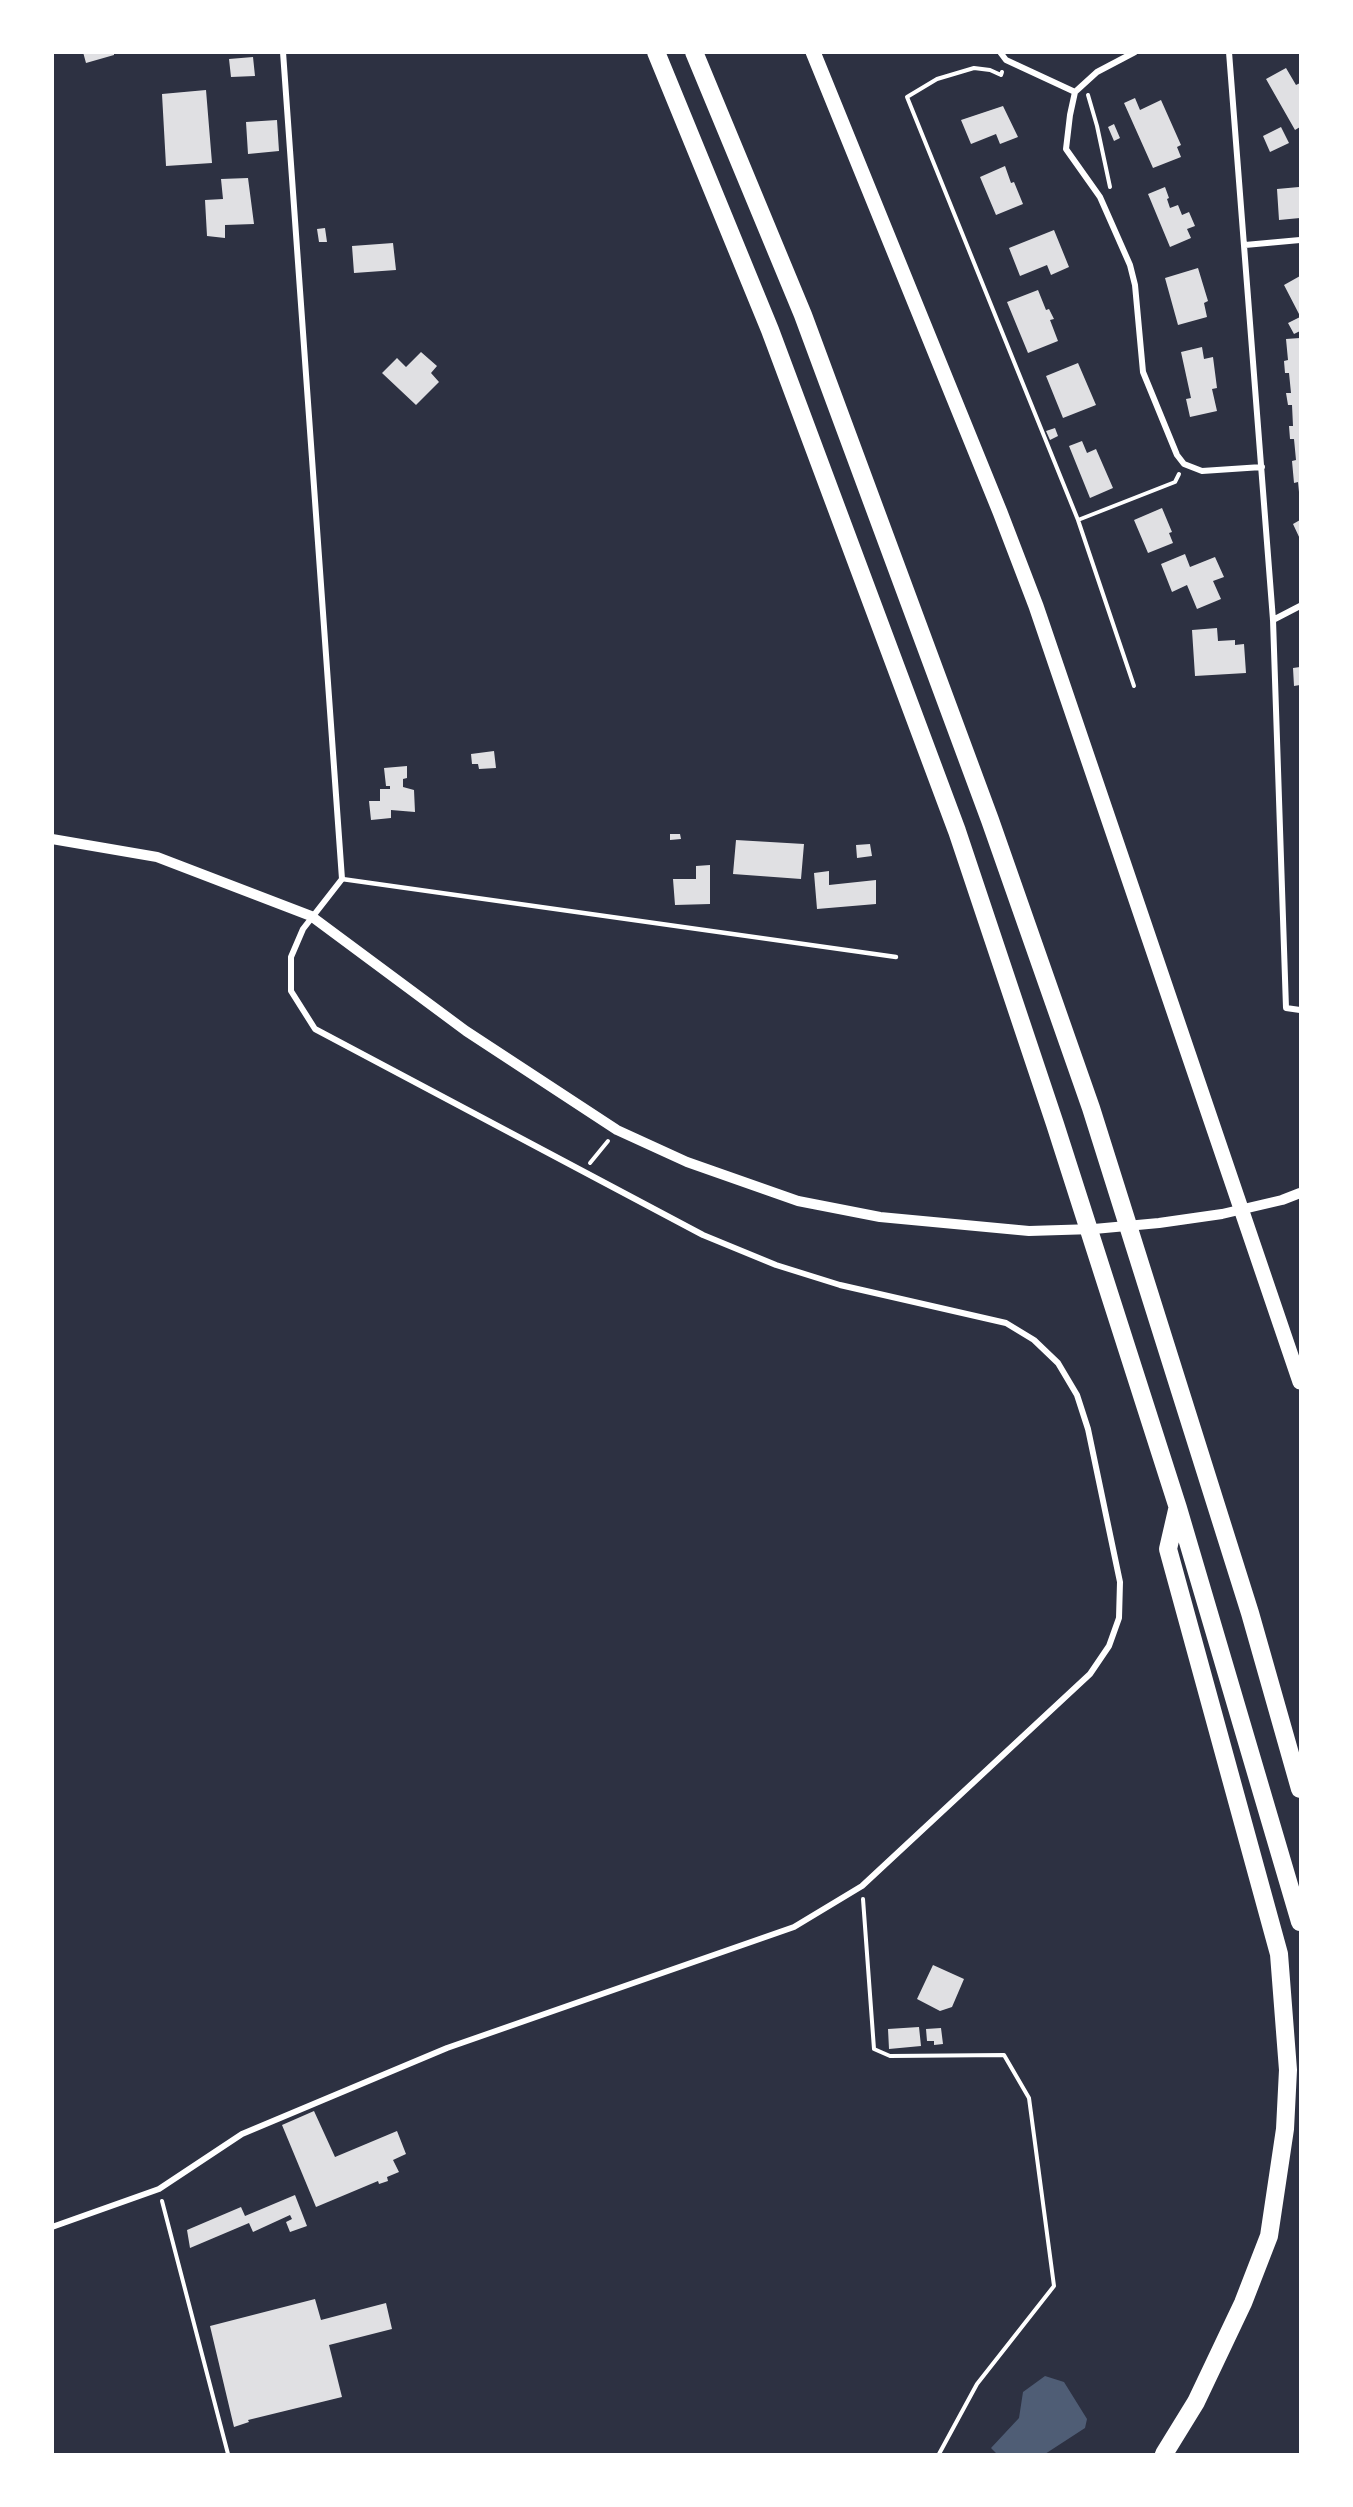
<!DOCTYPE html>
<style>
body{margin:0}
#map{position:relative;width:1353px;height:2507px;overflow:hidden;background:#2d3142;font-family:"Alegreya Sans",sans-serif}
canvas{display:block}
.frame{position:absolute;inset:0;border:54px solid #fff;pointer-events:none}
</style>
<div id="map">
<canvas width="1353" height="2507"></canvas>
<div class="frame"></div>
</div>
<script>
const context = document.querySelector('canvas').getContext('2d');
context.lineJoin = 'round';
function paint(path, color) { context.fillStyle = color; context.fill(path, 'evenodd'); }
const toPath = rows => new Path2D(rows.map(r => 'M' + r).join(''));
function stroke(path, color, width, dash) { context.strokeStyle = color; context.lineWidth = width; context.lineCap = dash ? 'butt' : 'round'; context.setLineDash(dash || []); context.stroke(path); }
paint(toPath([
 [1045,2376,1064,2382,1087,2419,1085,2428,1045,2454,997,2454,991,2448,1019,2418,1023,2392]
]), '#4f5d75');
paint(toPath([
 [83,52,114,52,114,55,86,63],
 [253,57,255,76,231,77,229,59],
 [1286,68,1296,85,1300,83,1300,127,1295,130,1266,79],
 [206,90,212,163,166,166,162,94],
 [1135,98,1140,110,1161,100,1181,145,1177,147,1181,157,1153,168,1124,103],
 [1003,106,1018,137,1000,144,996,134,971,144,961,120],
 [277,120,279,151,248,154,246,122],
 [1114,124,1120,138,1114,141,1108,127],
 [1281,127,1289,143,1270,152,1263,136],
 [1005,166,1011,183,1014,182,1023,204,996,215,980,177],
 [248,178,254,224,225,225,225,238,207,236,205,200,223,199,221,179],
 [1165,187,1169,198,1167,199,1170,208,1178,205,1182,215,1189,212,1195,226,1187,229,1191,238,1170,247,1148,194],
 [1299,187,1300,218,1279,220,1277,189],
 [325,228,327,242,319,242,317,229],
 [1054,230,1069,267,1051,275,1047,265,1020,276,1009,248],
 [393,243,396,270,354,273,352,246],
 [1198,268,1208,301,1204,303,1207,317,1178,325,1165,278],
 [1300,276,1300,313,1299,314,1284,285],
 [1038,290,1046,310,1049,309,1054,319,1050,320,1058,341,1028,353,1007,302],
 [1300,317,1300,331,1294,334,1288,323],
 [1300,338,1300,492,1299,492,1298,482,1294,483,1292,461,1296,460,1294,439,1290,439,1289,426,1293,426,1292,405,1288,405,1286,393,1291,393,1289,373,1285,373,1284,361,1288,360,1286,339],
 [1202,347,1204,359,1213,357,1217,388,1212,389,1217,411,1190,417,1186,399,1191,398,1181,352],
 [421,352,437,366,431,373,439,382,416,405,382,373,397,358,406,367],
 [1078,363,1096,405,1063,418,1046,376],
 [1055,428,1058,436,1050,440,1046,431],
 [1082,441,1087,453,1096,449,1113,488,1090,498,1069,446],
 [1162,508,1172,532,1169,533,1173,543,1148,553,1134,520],
 [1300,520,1300,539,1293,524],
 [1185,554,1190,567,1215,557,1224,577,1213,581,1221,599,1197,609,1187,585,1172,592,1161,564],
 [1217,628,1218,641,1235,640,1235,645,1244,644,1246,673,1195,676,1192,630],
 [1300,667,1300,685,1294,686,1293,668],
 [494,751,496,768,479,769,478,764,472,764,471,754],
 [407,766,407,778,403,779,403,787,414,790,415,812,391,810,391,818,371,820,369,801,380,801,380,789,390,789,390,786,386,786,384,768],
 [670,834,680,834,681,839,670,840],
 [736,840,804,844,801,879,733,874],
 [870,844,872,856,857,858,856,845],
 [710,865,710,904,675,905,673,879,696,879,696,866],
 [829,871,829,885,876,880,876,904,817,909,814,873],
 [933,1965,964,1979,952,2007,940,2011,917,1999],
 [919,2027,921,2046,889,2049,888,2029],
 [941,2028,943,2044,934,2045,934,2041,927,2041,926,2029],
 [314,2111,335,2157,397,2131,406,2154,393,2160,399,2172,387,2177,388,2181,379,2184,378,2181,316,2207,282,2125],
 [295,2195,307,2226,290,2232,286,2222,292,2219,290,2215,253,2232,249,2223,190,2248,187,2230,241,2207,245,2216],
 [315,2299,321,2320,386,2303,392,2329,329,2345,342,2397,248,2420,249,2422,234,2427,210,2326]
]), '#e0e0e3');
stroke(toPath([
 [1002,72,1001,75,990,70,974,68,937,79,907,97,1078,520,1134,686],
 [1088,95,1097,126,1110,187],
 [1078,520,1175,482,1179,474],
 [590,1163,608,1141],
 [863,1899,874,2049,890,2056,1004,2055,1029,2098,1054,2286,977,2384,939,2454],
 [162,2201,228,2454]
]), '#fff', 4);
stroke(toPath([
 [342,879,896,957]
]), '#fff', 4.5);
stroke(toPath([
 [1000,52,1006,60,1075,92],
 [1135,52,1097,72,1075,92,1070,115,1066,149,1100,197,1130,265,1135,285,1143,372,1177,455,1184,464,1202,471,1262,467],
 [1229,52,1273,620,1286,1008,1300,1010],
 [1245,245,1300,240],
 [1273,620,1300,606],
 [52,2227,159,2189,242,2134,447,2048,794,1927,862,1886,1090,1674,1109,1646,1119,1618,1120,1582,1088,1429,1077,1395,1058,1363,1034,1340,1006,1323,840,1285,776,1265,703,1235,315,1029,291,991,291,957,303,929,342,879,283,52]
]), '#fff', 6);
stroke(toPath([
 [52,839,157,857,311,916,466,1031,617,1130,687,1162,798,1201,880,1217,1029,1231,1094,1229,1159,1223,1222,1214,1282,1200,1300,1193]
]), '#fff', 10);
stroke(toPath([
 [813,52,1000,512,1036,606,1300,1382]
]), '#fff', 15);
stroke(toPath([
 [656,52,770,330,957,831,1055,1124,1178,1508,1300,1922],
 [694,52,803,315,990,820,1091,1108,1250,1613,1300,1789],
 [1164,2454,1196,2402,1243,2303,1269,2236,1285,2129,1288,2070,1279,1954,1168,1549,1177,1510]
]), '#fff', 18);
</script>
